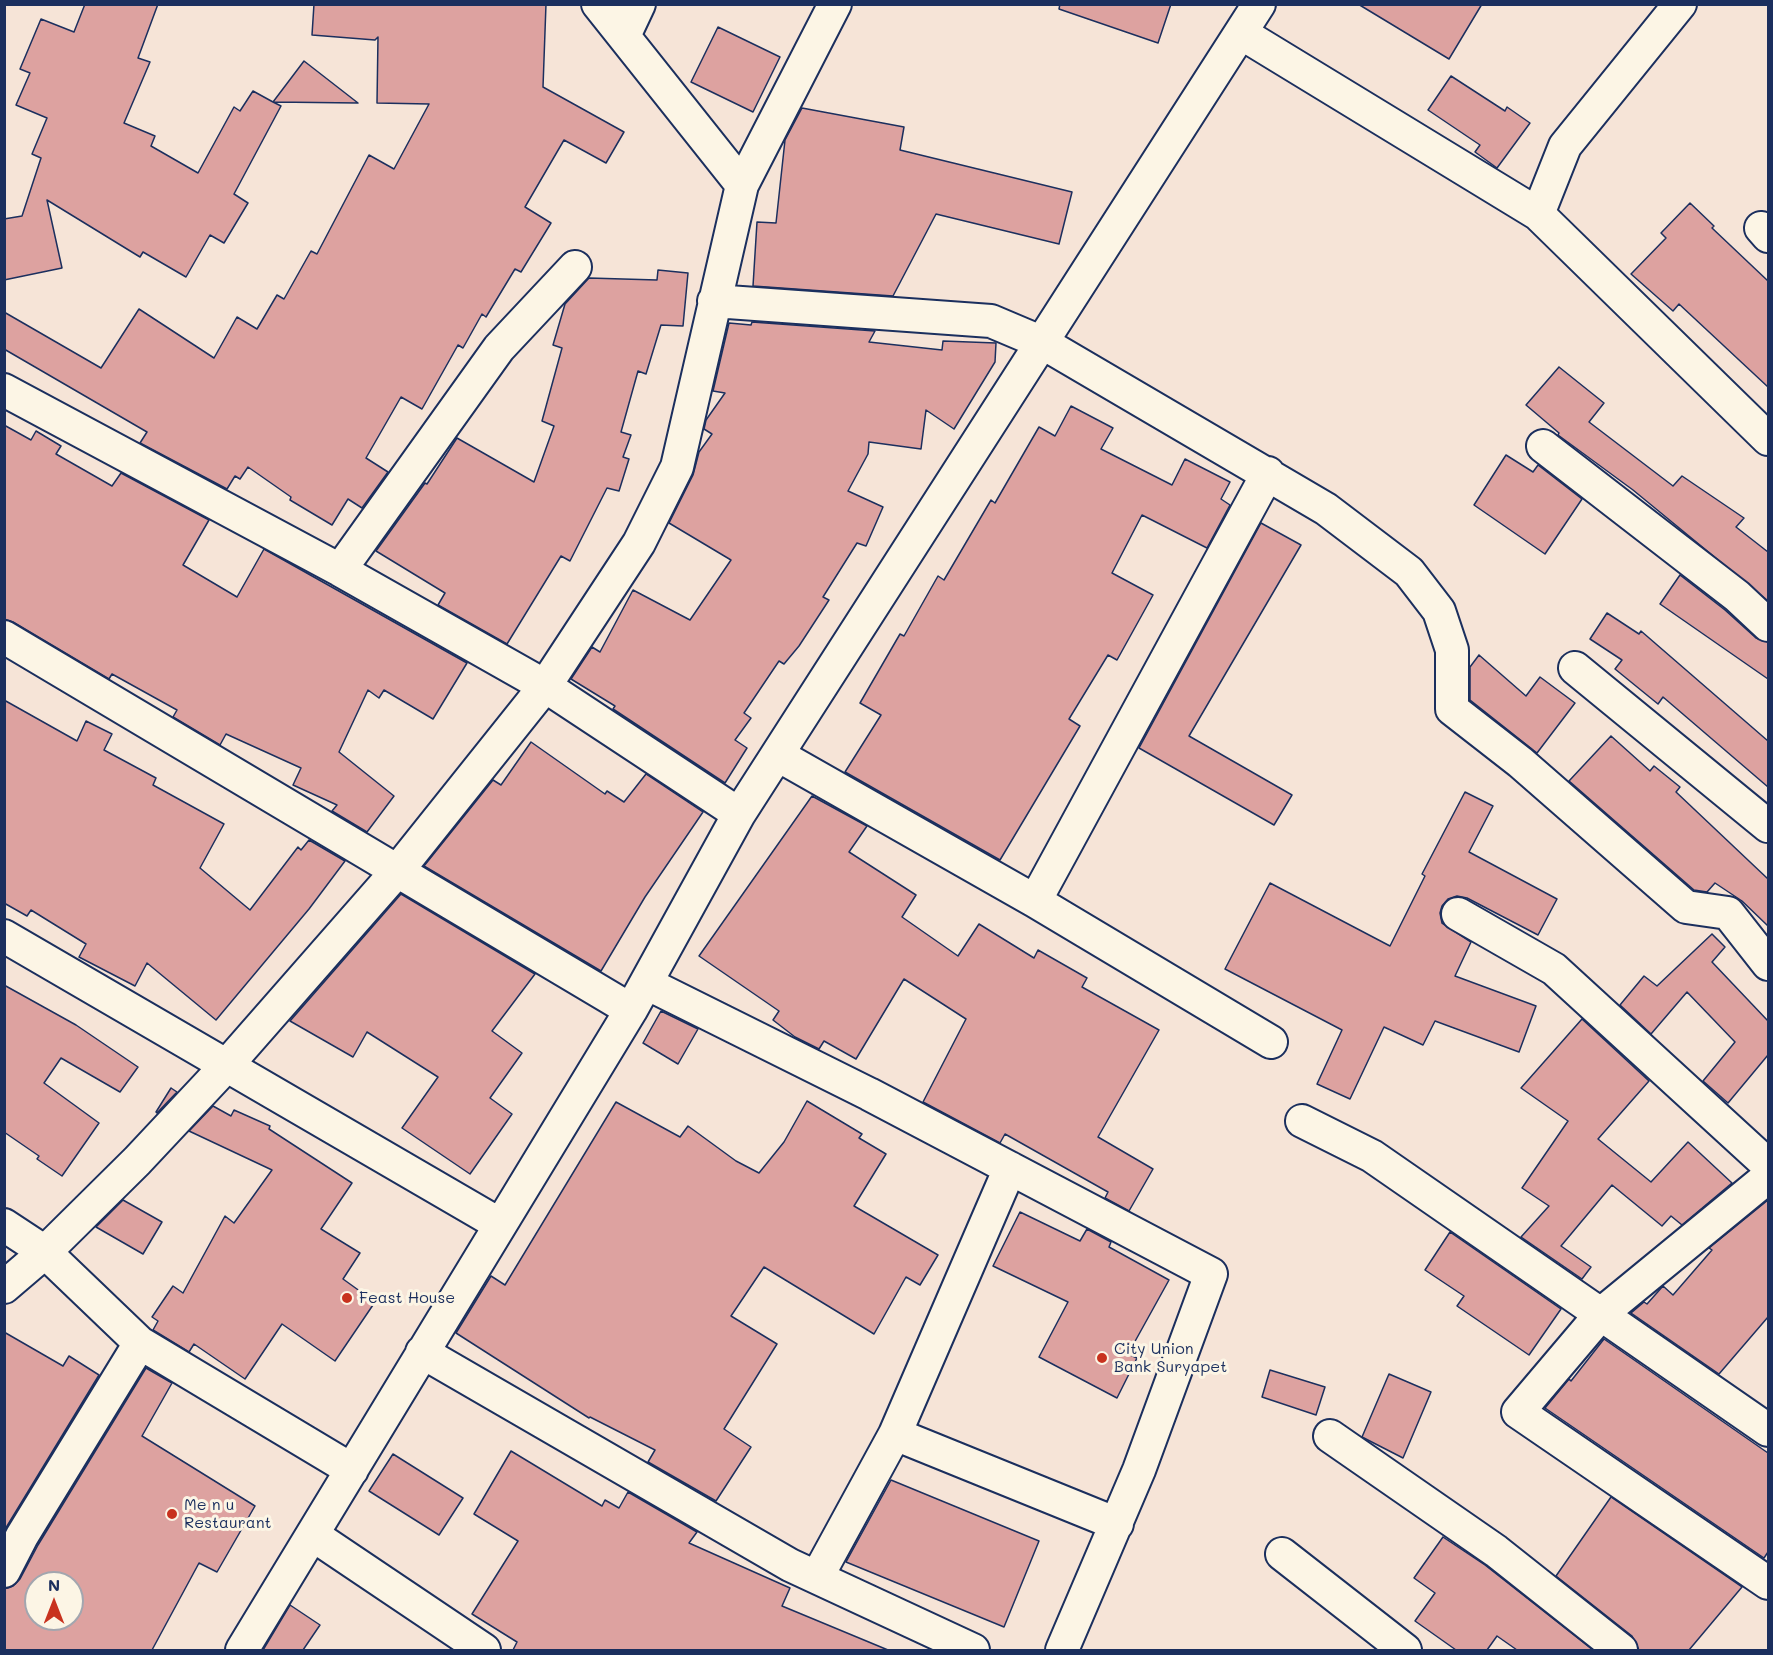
<!DOCTYPE html>
<style>
body{margin:0}
#map{position:relative;width:1773px;height:1655px;overflow:hidden;background:#f6e4d7;font-family:Mali,sans-serif}
canvas{display:block}
.frame{position:absolute;inset:0;border:6px solid #1b2f5e;pointer-events:none}
.north{position:absolute;left:24px;top:1571px;width:60px;height:60px;box-sizing:border-box;background:#fcf5e5;border:2px solid #a2a6af;border-radius:50%;rotate:0deg;font-size:16px;font-weight:700;line-height:24px;text-align:center;color:#1b2f5e}
.north::after{content:'';display:block;margin:auto;width:21px;height:27px;background:#c8321e;clip-path:polygon(50% 0,100% 100%,50% 72%,0 100%)}
</style>
<div id="map">
<canvas width="1773" height="1655"></canvas>
<div class="frame"></div>
<div class="north">N</div>
</div>
<script>
const context = document.querySelector('canvas').getContext('2d');
context.lineJoin = 'round';
function paint(path, color) { context.fillStyle = color; context.fill(path, 'evenodd'); }
const toPath = rows => new Path2D(rows.map(r => 'M' + r).join(''));
function stroke(path, color, width, dash) { context.strokeStyle = color; context.lineWidth = width; context.lineCap = dash ? 'butt' : 'round'; context.setLineDash(dash || []); context.stroke(path); }
function drawText(font, color, halo, rows, align = 'center') {
  context.font = font + ' Mali,sans-serif'; context.lineWidth = 6; context.setLineDash([]); context.textBaseline = 'middle'; context.strokeStyle = halo; context.fillStyle = color; for (const [text, x, y, turn = 0] of rows) {
    context.save(); context.translate(x, y); context.rotate((+turn || 0) * Math.PI / 180); context.textAlign = isNaN(turn) ? turn : align; if (halo) context.strokeText(text, 0, 0); context.fillText(text, 0, 0); context.restore();
  }
}
const building = toPath([
 [85,4,158,4,138,58,150,62,124,123,155,136,151,146,198,173,234,107,240,111,253,91,273,102,304,61,358,103,273,102,281,106,234,194,248,203,224,243,210,235,186,277,143,252,140,257,47,200,62,268,4,280,4,219,22,216,41,158,32,154,47,118,16,105,30,73,20,69,41,19,74,32,85,4],
 [314,4,546,4,543,87,624,132,606,163,564,140,525,207,551,223,521,272,515,269,486,317,482,314,463,348,458,345,422,409,401,397,366,458,388,472,362,508,348,499,332,525,290,500,291,497,248,467,240,479,235,476,227,489,140,443,147,432,4,349,4,312,101,368,139,309,214,358,237,317,257,329,277,295,284,299,311,251,317,254,369,155,394,169,429,104,377,103,378,37,375,40,312,35,314,4],
 [1060,4,1171,4,1158,43,1059,9,1060,4],
 [1358,4,1482,4,1449,59,1358,4],
 [718,27,780,57,753,112,691,82,718,27],
 [1451,76,1505,111,1507,107,1530,123,1497,168,1475,152,1480,145,1428,110,1451,76],
 [802,108,904,127,900,150,1072,192,1059,244,936,214,893,296,753,286,757,222,776,223,785,140,802,108],
 [1690,203,1714,226,1712,228,1768,281,1768,387,1679,304,1673,311,1631,274,1666,238,1661,233,1690,203],
 [658,270,688,273,683,326,661,325,646,374,638,371,621,432,631,435,623,457,629,459,619,491,607,488,570,561,561,556,507,644,438,605,445,593,376,551,425,483,427,484,457,438,534,482,554,426,542,421,562,348,553,345,565,304,589,278,657,280,658,270],
 [752,322,875,331,869,342,942,350,943,341,996,343,995,362,954,429,926,410,921,449,869,442,868,454,848,491,883,507,866,546,857,543,823,597,829,600,799,646,784,664,779,661,744,713,751,718,735,740,747,748,725,783,613,709,615,706,571,679,592,647,600,652,633,590,690,620,731,560,669,523,693,475,699,452,712,434,704,429,706,420,725,393,713,391,729,323,751,325,752,322],
 [1559,367,1604,403,1589,422,1673,486,1682,476,1744,518,1736,527,1768,552,1768,601,1633,490,1558,435,1559,433,1526,405,1559,367],
 [1071,406,1113,428,1101,449,1172,485,1185,459,1230,482,1221,499,1230,505,1207,548,1142,515,1112,573,1153,595,1117,660,1108,655,1069,719,1080,726,1000,860,845,772,881,715,860,703,900,634,904,636,938,576,944,580,991,500,995,503,1039,427,1055,436,1071,406],
 [4,425,31,440,36,431,61,446,56,454,112,486,121,473,209,520,183,565,237,597,264,549,467,663,433,719,384,690,379,698,368,690,339,752,394,796,367,832,332,811,337,805,293,785,301,768,226,734,220,745,173,717,177,710,112,674,109,679,13,622,4,619,4,425],
 [1506,455,1533,472,1538,465,1582,499,1545,554,1474,505,1506,455],
 [1261,523,1301,545,1189,736,1292,795,1274,825,1139,748,1261,523],
 [1680,575,1725,610,1756,638,1768,642,1768,679,1660,604,1680,575],
 [1607,613,1639,634,1641,631,1768,741,1768,787,1663,697,1658,704,1615,669,1622,660,1590,639,1607,613],
 [1479,655,1526,696,1540,677,1575,703,1537,753,1470,700,1470,667,1479,655],
 [4,700,77,741,86,721,112,734,104,750,156,778,153,785,224,824,200,868,250,910,298,847,301,850,309,840,345,861,309,909,216,1020,147,963,135,986,79,957,86,944,31,910,27,916,4,903,4,700],
 [1611,736,1650,771,1654,766,1680,787,1676,792,1768,879,1768,926,1742,901,1715,883,1707,892,1694,890,1569,781,1611,736],
 [531,742,605,794,607,791,624,802,646,774,703,812,645,897,601,971,424,866,493,780,501,785,531,742],
 [1465,792,1493,806,1469,852,1557,899,1538,935,1467,898,1457,896,1448,899,1442,906,1440,913,1442,923,1471,942,1455,976,1536,1006,1519,1052,1435,1021,1423,1045,1384,1027,1350,1099,1317,1084,1342,1030,1225,969,1270,883,1390,946,1425,876,1422,874,1465,792],
 [812,796,867,826,849,852,916,895,902,917,958,956,979,924,1034,958,1038,950,1087,978,1082,987,1159,1030,1098,1137,1153,1169,1129,1211,1105,1198,1108,1192,1005,1134,1000,1143,923,1102,966,1019,904,979,856,1059,824,1041,819,1049,795,1037,773,1020,779,1011,699,956,812,796],
 [401,894,535,974,492,1031,522,1053,490,1098,512,1114,470,1174,402,1128,438,1077,367,1032,353,1057,290,1021,401,894],
 [1712,934,1725,947,1712,962,1768,1021,1768,1055,1728,1103,1703,1081,1735,1042,1687,992,1651,1034,1620,1005,1644,976,1657,986,1712,934],
 [4,985,76,1025,138,1067,120,1092,61,1058,44,1083,99,1123,62,1176,37,1159,39,1156,4,1132,4,985],
 [661,1011,698,1029,678,1064,643,1043,661,1011],
 [1582,1019,1649,1081,1598,1139,1651,1182,1688,1142,1732,1183,1682,1225,1671,1216,1662,1226,1612,1185,1561,1246,1591,1267,1582,1279,1521,1237,1549,1206,1522,1188,1568,1121,1521,1088,1582,1019],
 [171,1088,177,1092,157,1113,156,1112,171,1088],
 [807,1101,862,1134,859,1138,886,1154,854,1206,938,1255,920,1285,906,1277,874,1334,764,1267,731,1316,777,1344,724,1429,751,1447,716,1501,648,1462,655,1450,590,1417,589,1418,456,1333,491,1276,505,1285,616,1102,680,1137,688,1126,736,1161,759,1173,784,1142,807,1101],
 [213,1106,231,1116,234,1110,270,1126,269,1129,352,1183,321,1229,360,1253,343,1279,375,1302,335,1361,282,1324,245,1379,194,1344,189,1352,153,1330,158,1321,152,1317,173,1286,183,1293,225,1216,234,1223,272,1170,189,1131,213,1106],
 [123,1200,162,1222,143,1254,96,1227,123,1200],
 [1768,1200,1768,1317,1719,1374,1631,1313,1644,1302,1647,1304,1663,1286,1673,1295,1712,1250,1709,1248,1768,1200],
 [1020,1212,1080,1241,1087,1229,1111,1242,1109,1247,1169,1280,1128,1354,1137,1358,1117,1398,1039,1357,1068,1302,993,1266,1020,1212],
 [1450,1232,1561,1309,1529,1355,1457,1306,1464,1296,1425,1270,1450,1232],
 [4,1332,63,1366,69,1356,99,1375,4,1531,4,1332],
 [1604,1339,1768,1453,1768,1552,1764,1558,1545,1408,1569,1379,1571,1381,1604,1339],
 [146,1368,172,1383,142,1436,255,1506,217,1572,199,1563,152,1650,4,1650,4,1589,13,1586,20,1579,38,1545,146,1368],
 [36,1583,72,1583,72,1619,36,1619,36,1583],
 [1270,1370,1325,1387,1316,1415,1262,1397,1270,1370],
 [1389,1374,1431,1392,1403,1458,1362,1437,1389,1374],
 [511,1451,602,1506,605,1500,619,1508,628,1492,697,1532,689,1543,790,1588,782,1606,888,1650,513,1650,517,1642,472,1614,518,1541,474,1514,511,1451],
 [393,1454,463,1498,439,1535,369,1491,393,1454],
 [891,1480,1039,1541,1004,1627,846,1562,891,1480],
 [1611,1497,1742,1587,1689,1650,1639,1650,1632,1636,1556,1576,1611,1497],
 [1443,1537,1485,1565,1593,1650,1517,1650,1497,1636,1487,1650,1456,1650,1415,1621,1435,1593,1414,1578,1443,1537],
 [290,1605,320,1625,303,1650,263,1650,290,1605]
]);
paint(building, '#dda2a0');
stroke(building, '#1b2f5e', 1.5);
const minor = toPath([
 [1680,4,1565,146,1538,214,1768,439],
 [1241,33,1538,214],
 [624,36,639,4],
 [742,185,835,4],
 [1761,228,1768,236],
 [714,301,991,321,1043,343,1326,509,1409,572,1439,611,1452,650,1452,709,1520,762,1686,907,1728,913,1768,964],
 [4,390,340,570,545,686,739,814],
 [1543,446,1737,596,1768,625],
 [340,570,499,348,575,267],
 [4,637,631,1010],
 [1575,668,1768,826],
 [778,755,1035,901,1271,1042],
 [1035,901,1268,473],
 [1458,914,1554,969,1768,1165],
 [4,936,499,1224],
 [646,983,869,1094,1211,1274,1139,1470,1062,1650],
 [1302,1121,1372,1156,1768,1430],
 [1010,1168,895,1434,1117,1524],
 [1768,1177,1601,1314,1518,1412,1768,1583],
 [4,1225,45,1252,140,1343,352,1470],
 [4,1287,45,1252,137,1161,227,1065,398,870,545,686,639,543,677,467,742,185,598,4],
 [422,1352,790,1565,973,1650],
 [1330,1436,1496,1551,1621,1650],
 [313,1535,484,1650],
 [1282,1554,1405,1650],
 [4,1571,22,1536,140,1343],
 [817,1577,895,1434],
 [242,1650,631,1010,739,814,1259,4]
]);
stroke(minor, '#1b2f5e', 36);
stroke(minor, '#fcf5e5', 32);
for (const [x, y, r, color] of [
 [347,1298,6,"#c8321e"],
 [1102,1358,6,"#c8321e"],
 [172,1514,6,"#c8321e"]
]) { const dot = new Path2D(); dot.arc(x, y, r, 0, 2 * Math.PI); context.fillStyle = color; context.fill(dot); stroke(dot, '#fcf5e5', 2); }
drawText('16px', '#1b2f5e', '#fcf5e5', [
 ["Feast House",359,1298],
 ["City Union",1114,1349],
 ["Bank Suryapet",1114,1367],
 ["Me n u",184,1505],
 ["Restaurant",184,1523]
], 'left');
</script>
